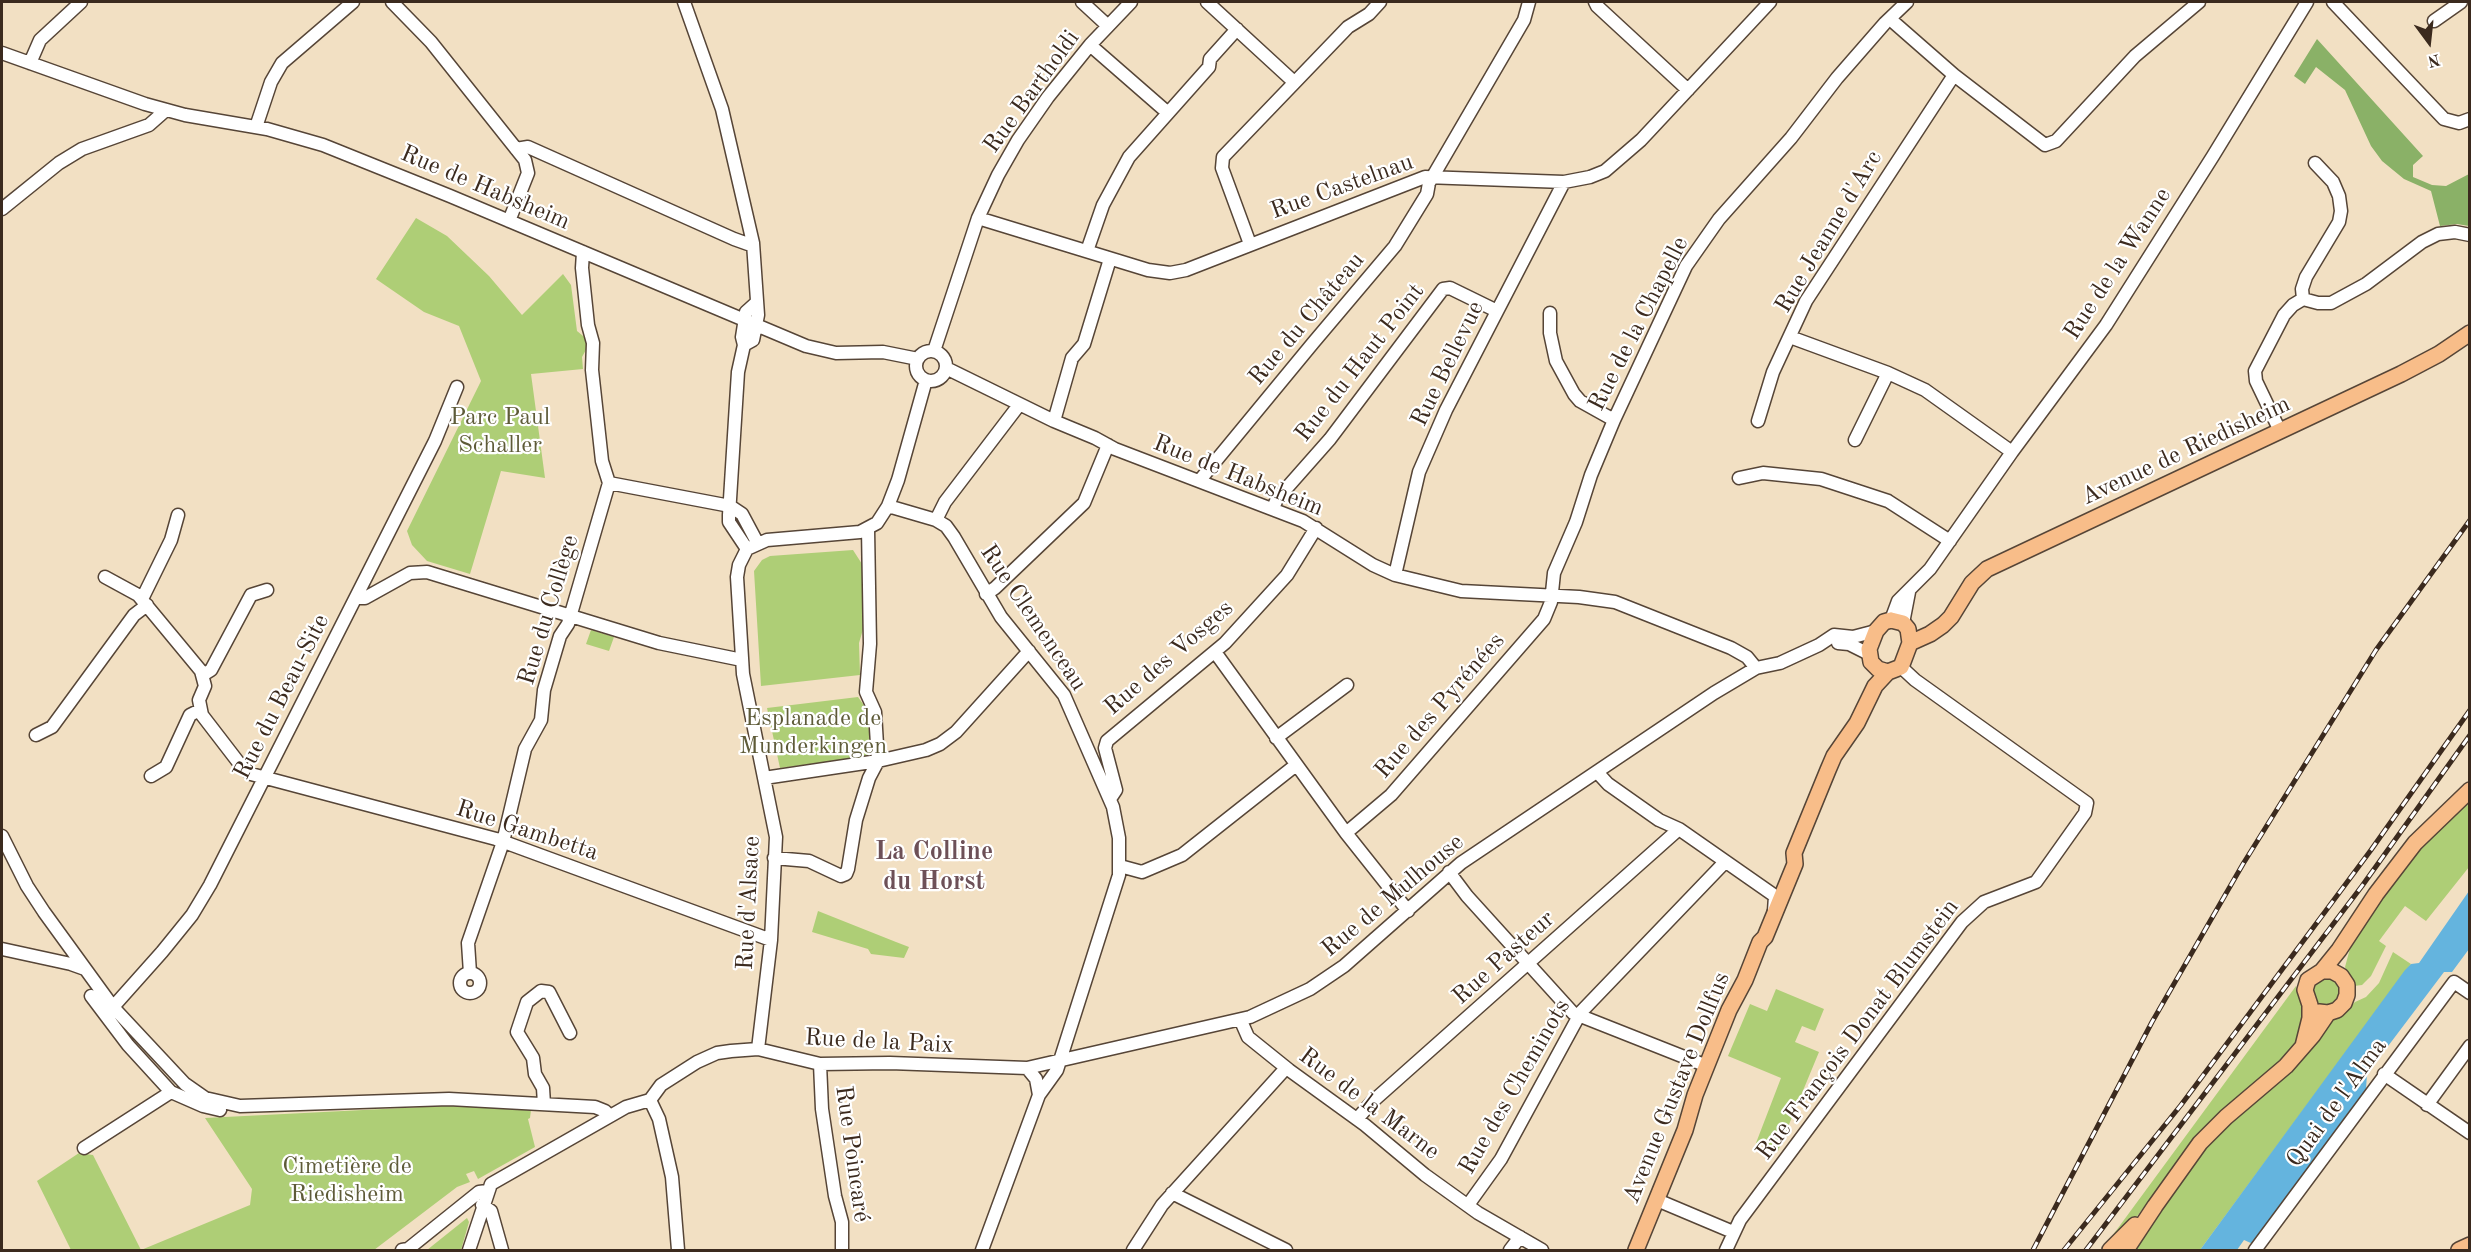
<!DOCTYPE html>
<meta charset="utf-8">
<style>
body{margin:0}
#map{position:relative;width:2471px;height:1252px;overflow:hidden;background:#f2e0c3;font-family:"Old Standard TT",serif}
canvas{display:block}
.frame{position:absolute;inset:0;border:3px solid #3b2a1e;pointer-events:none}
.north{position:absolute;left:2399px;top:12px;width:60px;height:60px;-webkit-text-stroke:4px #fff;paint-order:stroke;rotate:165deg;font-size:16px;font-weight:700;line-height:24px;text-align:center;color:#3b2a1e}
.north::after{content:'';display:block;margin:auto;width:21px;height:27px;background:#3b2a1e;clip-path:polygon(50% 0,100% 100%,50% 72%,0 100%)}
</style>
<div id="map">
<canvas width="2471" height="1252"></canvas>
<div class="frame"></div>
<div class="north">N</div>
</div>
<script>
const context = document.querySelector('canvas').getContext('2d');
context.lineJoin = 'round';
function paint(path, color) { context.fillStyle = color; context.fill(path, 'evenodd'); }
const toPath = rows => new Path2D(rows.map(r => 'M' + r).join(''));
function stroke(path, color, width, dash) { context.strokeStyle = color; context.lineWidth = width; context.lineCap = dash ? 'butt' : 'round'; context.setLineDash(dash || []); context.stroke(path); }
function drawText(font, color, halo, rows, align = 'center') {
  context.font = font + ' "Old Standard TT",serif'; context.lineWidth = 4.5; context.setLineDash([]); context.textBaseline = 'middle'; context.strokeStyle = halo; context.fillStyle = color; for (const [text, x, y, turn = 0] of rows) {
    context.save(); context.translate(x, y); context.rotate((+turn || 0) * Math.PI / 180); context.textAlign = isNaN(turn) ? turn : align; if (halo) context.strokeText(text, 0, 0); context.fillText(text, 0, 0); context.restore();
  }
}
paint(toPath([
 [416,218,447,236,489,276,522,315,563,274,571,285,577,331,588,340,587,348,582,357,583,369,531,374,545,478,501,471,470,574,427,561,412,545,407,531,481,381,459,326,424,312,376,279],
 [853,550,862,564,864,626,859,643,860,675,761,686,754,571,762,560,770,556],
 [591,630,614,637,609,651,586,644],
 [858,697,866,708,872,756,780,768,767,708],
 [2469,797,2469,867,2426,921,2405,906,2379,941,2386,946,2371,976,2362,985,2354,986,2345,967,2352,941,2411,856],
 [818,911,896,942,909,947,904,958,871,954,868,949,812,932],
 [2393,952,2411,964,2200,1250,2129,1250,2202,1150,2329,1021,2345,1012,2355,1002,2366,997,2379,983],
 '2313 992a13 13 0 1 1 26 0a13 13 0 1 1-26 0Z',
 [2296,986,2305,1017,2298,1039,2291,1051,2195,1139,2135,1219,2107,1243],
 [1776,989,1824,1009,1815,1031,1802,1026,1795,1042,1819,1052,1778,1151,1756,1143,1781,1078,1728,1056,1750,1004,1767,1011],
 [462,1105,531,1110,530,1118,528,1119,535,1147,478,1179,474,1171,466,1174,470,1182,457,1187,374,1250,71,1250,37,1181,79,1153,93,1155,141,1250,250,1205,252,1189,205,1118],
 [467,1218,469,1222,461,1250,427,1250]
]), '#aece76');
paint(toPath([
 [2317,39,2423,156,2413,165,2413,177,2432,185,2446,186,2469,174,2469,226,2457,224,2440,226,2431,191,2404,179,2382,161,2371,146,2345,90,2316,67,2305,84,2294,76]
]), '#8ab167');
paint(toPath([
 [2469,891,2469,949,2452,972,2444,972,2367,1074,2366,1089,2253,1244,2244,1240,2237,1250,2200,1250,2405,970,2411,964,2419,963]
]), '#64b4de');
const minor = toPath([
 [392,2,431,42,525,160,528,173,509,221],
 [684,2,722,109,753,243,758,315,753,340,744,345],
 [1082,2,1108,26],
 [1207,2,1294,82],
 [1595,2,1597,6,1688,90],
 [2333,2,2444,119,2459,123,2470,119],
 [1890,19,1954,75,2045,145,2056,141,2135,56,2199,2],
 [2434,21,2461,2],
 [1090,45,1168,113],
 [2,53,145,104,185,115,267,129,323,145,450,196,806,346,836,353,883,352,918,359],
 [30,63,40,40,81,2],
 [256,127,271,82,282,63,353,2],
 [516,149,528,147,734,239,748,244,753,243],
 [2,209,59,163,82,149,149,125,166,110],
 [978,218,1148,270,1170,273,1186,270,1425,177,1564,182,1590,177,1605,171,1641,140,1770,2],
 [1250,244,1222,168,1223,157,1348,27,1369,14,1380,2],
 [1087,251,1103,205,1129,157,1209,67,1210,59,1237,29],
 [2303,299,2318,303,2331,303,2366,284,2422,242,2438,234,2455,232,2470,235],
 [2303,299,2302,289,2306,277,2339,222,2341,211,2339,196,2333,182,2315,163],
 [1550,313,1550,333,1556,361,1574,394,1580,401,1614,420],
 [1790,337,1888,373,1925,390,2012,452],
 [934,351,978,218,998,175,1018,140,1048,97,1090,45,1131,2],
 '916 366a15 15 0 1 1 30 0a15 15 0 1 1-30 0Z',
 [946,368,1054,421,1095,438,1115,449,1303,521,1373,565,1395,575,1461,591,1579,597,1615,602,1731,648,1747,657,1756,668],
 [1054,421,1072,358,1084,344,1110,259],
 [1758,421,1773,372,1806,301,1954,75],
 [2280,431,2256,381,2255,371,2284,315,2293,305,2303,299],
 [1855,440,1888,373],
 [1739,478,1763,473,1821,479,1888,501,1950,541],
 [1200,480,1313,343,1395,246,1427,194,1429,183,1524,20,1529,2],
 [609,483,730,506,742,514,758,544],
 [888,506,936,520,946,526,954,537,1001,617,1064,695,1113,807,1119,838,1119,875,1057,1070,1039,1095,982,1250],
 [1273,508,1277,499,1330,439,1443,289,1450,288,1497,311],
 [936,520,945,502,1019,405],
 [747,549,729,522,729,515,738,372,744,345,742,337,746,312,756,303],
 [1395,575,1419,472,1446,410,1564,182],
 [105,577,138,595,201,671,205,686,199,700,202,715,242,767,251,774,496,839,771,940],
 [986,594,995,588,1084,503,1108,445],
 [356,598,365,598,410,573,427,572,659,643,742,660],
 [142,599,171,540,178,515],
 [1891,620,1898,601,1930,569,2012,452,2106,325,2213,156,2307,2],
 [1903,623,1909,592],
 [1838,643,1849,644,1869,654],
 [1215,652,1346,833,1408,911],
 [203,675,211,670,251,595,267,590],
 [36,735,52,727,134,615,147,605],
 [1276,738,1347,685],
 [1597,772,1608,784,1659,820,1679,829,1775,896,1774,911],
 [151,776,166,767,190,715,200,710],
 [764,778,878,761,926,750,940,744,956,732,1029,651],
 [1110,799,1116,790,1105,748,1107,741,1225,643,1287,575,1316,528],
 [1346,833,1391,795,1544,619,1551,602,1554,573,1576,522,1591,475,1614,420,1686,266,1719,219,1791,138,1837,78,1885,23,1907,2],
 [2,836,27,886,44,912,113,1007,185,1084,205,1098,240,1106,449,1099,595,1107,605,1111,610,1116],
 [774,858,809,861,841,876,846,874,848,869,856,820,869,778,878,761,875,712,866,692,870,644,868,529],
 [1120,866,1142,872,1182,855,1296,765],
 [1449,872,1467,896,1573,1013,1707,1066],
 [2,949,71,964,85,969],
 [470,973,468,943,503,842,525,749,541,720,544,690,560,636,568,624,609,483,602,461,592,370,593,343,588,325,582,268,583,252],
 '460 983a10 10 0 1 1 20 0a10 10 0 1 1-20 0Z',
 [91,996,128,1045,171,1092],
 [113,1007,162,952,192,915,210,885,435,441,457,387],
 [1241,1021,1248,1037,1289,1070,1365,1125,1425,1175,1478,1213,1542,1250],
 [758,1049,771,940,776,837,743,674,737,577,739,565,747,549,767,540,860,532,877,523,888,506,898,480,926,380],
 [820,1064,822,1109,835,1196,842,1222,842,1250],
 [1027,1068,1036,1079,1039,1095],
 [2384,1074,2470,1133],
 [650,1100,661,1085,697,1062,717,1053,731,1051,758,1049,820,1064,890,1063,1027,1068,1250,1017,1310,989,1344,966,1461,863,1714,693,1756,668,1780,663,1819,645,1834,635,1853,637,1876,631],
 [650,1100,659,1119,672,1177,678,1250],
 [544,1104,543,1088,535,1074,533,1058,517,1032,527,1002,541,991,549,992,570,1033],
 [2427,1105,2470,1046],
 [1357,1119,1372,1102,1679,829],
 [84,1148,171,1092,203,1106,220,1110],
 [1172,1193,1286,1250],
 [1657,1200,1733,1232],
 [482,1205,491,1211,502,1250],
 [1468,1205,1501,1159,1581,1012,1725,862],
 [402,1250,408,1249,479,1192,487,1191],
 [469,1250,491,1184,626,1107,650,1100],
 [1133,1250,1162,1205,1286,1068],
 [1510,1250,1520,1237],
 [1726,1250,1740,1220,1962,922,1984,902,2036,882,2085,813,2087,803,1915,680,1901,667],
 [2255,1250,2454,982,2470,993]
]);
const major = toPath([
 [1891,620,1903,623,1908,629,1910,643,1901,667,1888,672,1878,669,1871,662,1869,649,1876,631,1884,622,1891,620],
 [1910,643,1930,634,1943,625,1951,617,1972,583,1987,569,2401,374,2439,354,2470,333],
 [2319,1012,2328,1013,2337,1010,2344,1003,2347,995,2347,985,2341,976,2332,971,2322,971],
 [2303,1046,2310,1018,2310,1005,2305,990,2308,980,2322,971,2339,950,2376,894,2415,843,2470,790],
 [1636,1250,1685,1130,1695,1095,1729,1010,1745,980,1760,942,1765,937,1795,864,1794,853,1828,770,1834,756,1857,723,1875,686,1888,672],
 [2110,1250,2135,1225],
 [2126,1250,2155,1206,2200,1143,2226,1117,2286,1066,2313,1035,2328,1013],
 [2459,1250,2470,1245]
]);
stroke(minor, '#564537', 15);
stroke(major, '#564537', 18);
stroke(minor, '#fff', 12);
stroke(major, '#f8bd89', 15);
const rail = toPath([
 [2033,1250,2152,1022,2243,864,2376,650,2470,520],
 [2064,1250,2181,1105,2243,1022,2371,850,2470,710],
 [2086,1250,2362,886,2470,735]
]);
stroke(rail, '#3b2a1e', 5);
stroke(rail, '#fff', 3, [9]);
drawText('24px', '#3b2a1e', '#fff', [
 ["Rue Bartholdi",1032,92,-54],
 ["Rue Castelnau",1342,187,-20],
 ["Rue de Habsheim",485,188,23],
 ["Rue Jeanne d'Arc",1829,232,-59],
 ["Rue de la Wanne",2118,264,-57],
 ["Rue du Château",1307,319,-50],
 ["Rue de la Chapelle",1639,324,-63],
 ["Rue du Haut Point",1360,363,-52],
 ["Rue Bellevue",1448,364,-64],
 ["Avenue de Riedisheim",2186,451,-25],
 ["Rue de Habsheim",1238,476,22],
 ["Rue du Collège",549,610,-73],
 ["Rue Clemenceau",1033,618,56],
 ["Rue des Vosges",1169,658,-41],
 ["Rue du Beau-Site",282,697,-63],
 ["Rue des Pyrénées",1440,706,-49],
 ["Rue Gambetta",527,831,18],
 ["Rue de Mulhouse",1393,896,-40],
 ["Rue d'Alsace",749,903,-87],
 ["Rue Pasteur",1504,958,-42],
 ["Rue François Donat Blumstein",1858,1030,-53],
 ["Rue de la Paix",879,1042,3],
 ["Rue des Cheminots",1515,1087,-60],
 ["Avenue Gustave Dollfus",1677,1088,-68],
 ["Quai de l'Alma",2337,1103,-54],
 ["Rue de la Marne",1369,1104,37],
 ["Rue Poincaré",852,1154,82]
]);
drawText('24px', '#5e5b38', '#fff', [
 ["Parc Paul",500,418],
 ["Schaller",500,446],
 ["Esplanade de",813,719],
 ["Munderkingen",813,747],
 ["Cimetière de",347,1167],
 ["Riedisheim",347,1195]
]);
drawText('bold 26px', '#6d5057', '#fff', [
 ["La Colline",934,852],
 ["du Horst",934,882]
]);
</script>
